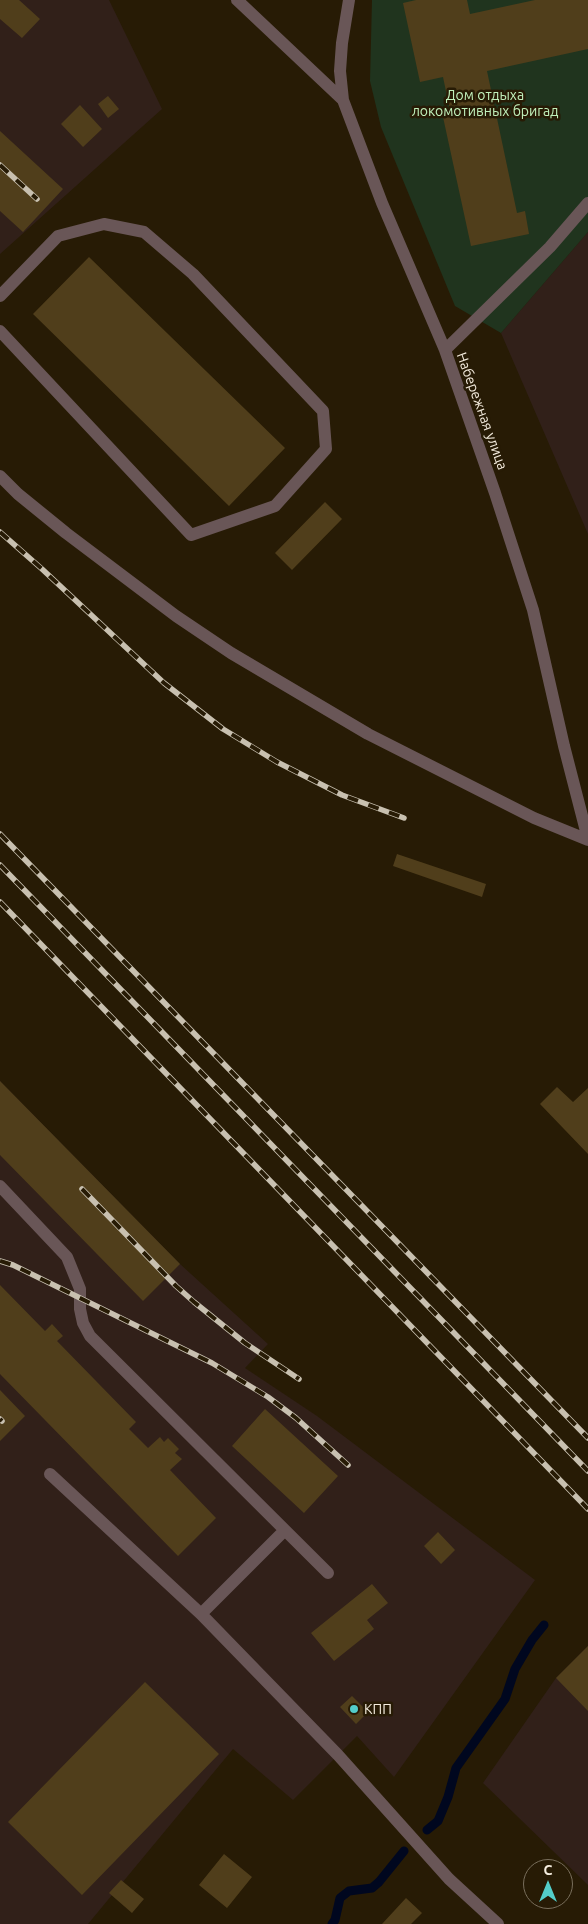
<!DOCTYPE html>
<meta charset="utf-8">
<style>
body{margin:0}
#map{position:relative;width:588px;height:1924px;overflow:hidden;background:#271b05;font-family:Ubuntu,sans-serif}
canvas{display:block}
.north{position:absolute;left:523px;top:1859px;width:50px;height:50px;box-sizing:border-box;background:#271b05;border:1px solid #796f5c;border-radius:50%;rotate:0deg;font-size:14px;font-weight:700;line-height:20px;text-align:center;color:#f5eddf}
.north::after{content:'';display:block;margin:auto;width:18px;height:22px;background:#53cdca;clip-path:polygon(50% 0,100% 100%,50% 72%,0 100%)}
</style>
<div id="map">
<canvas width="588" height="1924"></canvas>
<div class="north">С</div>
</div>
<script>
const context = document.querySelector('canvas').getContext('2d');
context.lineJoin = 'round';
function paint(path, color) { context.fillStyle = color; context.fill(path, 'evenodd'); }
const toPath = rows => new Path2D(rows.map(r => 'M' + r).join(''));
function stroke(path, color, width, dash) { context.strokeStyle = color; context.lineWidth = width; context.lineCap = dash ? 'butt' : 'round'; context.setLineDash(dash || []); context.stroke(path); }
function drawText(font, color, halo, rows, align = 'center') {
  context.font = font + ' Ubuntu,sans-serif'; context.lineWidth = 5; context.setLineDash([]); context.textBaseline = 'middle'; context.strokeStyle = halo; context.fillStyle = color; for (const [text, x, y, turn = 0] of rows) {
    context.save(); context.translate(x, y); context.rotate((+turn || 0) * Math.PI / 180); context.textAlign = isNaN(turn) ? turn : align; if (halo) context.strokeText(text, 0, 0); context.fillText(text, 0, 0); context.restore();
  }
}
paint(toPath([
 [0,0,109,0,162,109,0,254],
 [588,232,588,534,501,333],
 [0,1081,180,1264,268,1344,245,1368,317,1416,535,1580,394,1777,357,1736,293,1800,233,1749,88,1924,0,1924],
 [588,1646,588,1885,483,1783,556,1678]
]), '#312019');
paint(toPath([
 [372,0,588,0,588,232,501,333,455,306,381,127,370,81]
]), '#20341e');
stroke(toPath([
 [427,1830,438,1821,448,1797,456,1768,505,1699,515,1669,532,1640,544,1625],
 [332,1924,335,1920,340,1898,349,1891,372,1888,379,1882,404,1851]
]), '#00071f', 9);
paint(toPath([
 [0,0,19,0,40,19,22,38,0,19],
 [416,0,467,0,470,14,535,0,588,0,588,49,487,71,517,213,525,211,529,234,471,246,443,117,451,115,443,77,420,82,403,3],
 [108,96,119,109,108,118,98,104],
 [80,105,102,129,83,147,61,124],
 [0,131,63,189,23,232,0,211],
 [89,257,285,448,229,506,33,314],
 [325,502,342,519,292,570,275,553],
 [397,854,486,884,482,897,393,866],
 [0,1081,180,1264,143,1301,0,1155],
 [557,1087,573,1102,588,1088,588,1154,540,1104],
 [0,1285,45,1331,52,1324,63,1336,57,1341,136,1422,129,1429,148,1448,160,1437,164,1442,168,1438,179,1449,175,1453,182,1459,170,1470,216,1518,178,1556,0,1374],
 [0,1390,25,1416,0,1441],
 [265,1409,338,1476,304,1513,232,1446],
 [438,1532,455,1550,441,1564,424,1546],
 [372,1584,388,1603,367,1620,374,1629,334,1661,311,1633],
 [588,1646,588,1711,556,1678],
 [145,1682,219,1754,82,1895,8,1822],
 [352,1696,368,1712,356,1724,340,1707],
 [224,1854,252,1877,227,1908,199,1885],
 [121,1880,144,1899,132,1913,109,1893],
 [406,1898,422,1913,411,1924,382,1924]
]), '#503e1b');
stroke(toPath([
 [237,0,343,100],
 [349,0,342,43,340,71,343,100,382,203,445,350,495,493,533,610,564,746,588,839],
 [0,296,58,236,104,224,144,232,193,274,323,411,326,449,275,506,191,535,0,331],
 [445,350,550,247,588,203],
 [0,476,18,494,66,533,176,616,231,653,368,734,534,818,588,840],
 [0,1186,67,1257,80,1289,80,1309,83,1323,90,1336,328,1573],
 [50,1474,201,1614,338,1755,449,1879,498,1924],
 [201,1614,284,1531]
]), '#695657', 12);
const rail = toPath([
 [0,165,37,199],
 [0,532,42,569,164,683,223,729,277,762,342,795,404,818],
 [0,834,588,1438],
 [0,865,588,1471],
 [0,902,588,1509],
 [82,1189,176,1286,194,1302,245,1343,299,1379],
 [0,1261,13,1265,212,1363,268,1397,296,1418,348,1465],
 [0,1419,2,1421]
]);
stroke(rail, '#c8c0b0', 5.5);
stroke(rail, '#271b05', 4, [11]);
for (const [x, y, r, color] of [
 [354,1709,5,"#53cdca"]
]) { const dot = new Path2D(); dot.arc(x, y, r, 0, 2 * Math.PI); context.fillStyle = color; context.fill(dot); stroke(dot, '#271b05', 2); }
drawText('14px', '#c1f1bc', '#271b05', [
 ["Дом отдыха",485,95],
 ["локомотивных бригад",485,111]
]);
drawText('14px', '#f5eddf', '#271b05', [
 ["Набережная улица",482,411,70]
]);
drawText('14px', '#f5eddf', '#271b05', [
 ["КПП",364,1709]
], 'left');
</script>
